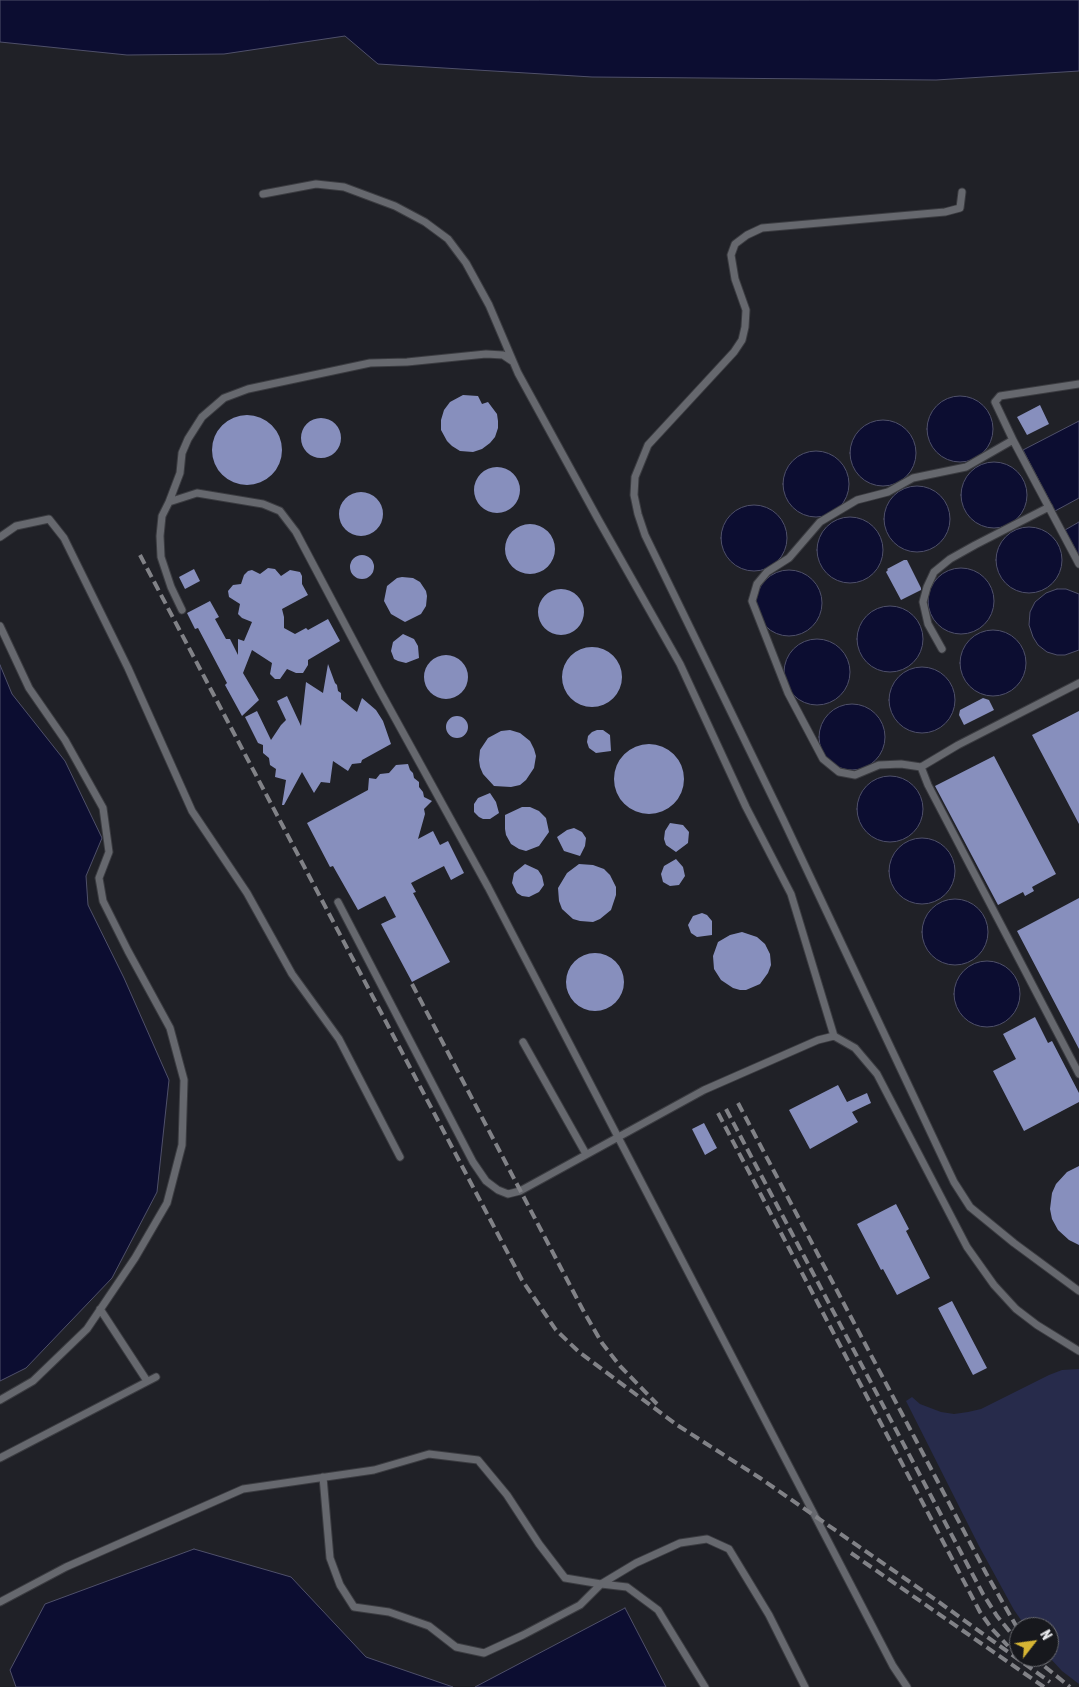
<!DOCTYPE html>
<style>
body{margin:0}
#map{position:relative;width:1079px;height:1687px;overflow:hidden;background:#202127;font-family:"Asap Condensed",sans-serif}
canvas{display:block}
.north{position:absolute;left:1009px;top:1617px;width:50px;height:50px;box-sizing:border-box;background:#17181d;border:1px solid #6b6c71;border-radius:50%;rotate:60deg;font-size:14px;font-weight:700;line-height:20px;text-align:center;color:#eaebef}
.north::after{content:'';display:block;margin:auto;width:18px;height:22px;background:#d6b534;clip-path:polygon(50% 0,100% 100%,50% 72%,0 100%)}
</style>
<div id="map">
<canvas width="1079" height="1687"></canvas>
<div class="north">N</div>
</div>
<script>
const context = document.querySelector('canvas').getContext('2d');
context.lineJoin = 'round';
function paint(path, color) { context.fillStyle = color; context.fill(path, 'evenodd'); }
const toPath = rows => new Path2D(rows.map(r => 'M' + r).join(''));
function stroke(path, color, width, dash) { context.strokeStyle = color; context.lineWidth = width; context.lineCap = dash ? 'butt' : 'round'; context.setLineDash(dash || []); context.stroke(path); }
paint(toPath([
 [1079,1369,1079,1684,1062,1671,1049,1657,1049,1627,1026,1627,1014,1610,979,1546,906,1401,912,1397,920,1404,941,1412,954,1414,968,1412,981,1409,1049,1375,1062,1370]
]), '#272b4b');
const water = toPath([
 [0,0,1079,0,1079,71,936,80,592,77,378,64,345,36,224,54,127,55,0,42,0,0],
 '927 429a33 33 0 1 1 66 0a33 33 0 1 1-66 0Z',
 '850 453a33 33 0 1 1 66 0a33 33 0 1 1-66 0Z',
 [1079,421,1079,498,1055,511,1023,450,1079,421],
 '783 484a33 33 0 1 1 66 0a33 33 0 1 1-66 0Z',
 '961 495a33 33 0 1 1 66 0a33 33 0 1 1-66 0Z',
 '884 519a33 33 0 1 1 66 0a33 33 0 1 1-66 0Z',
 '721 538a33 33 0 1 1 66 0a33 33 0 1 1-66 0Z',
 '817 550a33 33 0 1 1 66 0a33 33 0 1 1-66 0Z',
 [1079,522,1079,556,1065,530,1079,522],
 '996 560a33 33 0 1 1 66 0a33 33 0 1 1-66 0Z',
 '928 601a33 33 0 1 1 66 0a33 33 0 1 1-66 0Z',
 '756 603a33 33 0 1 1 66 0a33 33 0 1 1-66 0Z',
 [1057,589,1066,589,1079,594,1079,650,1065,655,1057,655,1047,652,1038,645,1033,637,1029,625,1030,612,1035,602,1046,593,1057,589],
 '857 639a33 33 0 1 1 66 0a33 33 0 1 1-66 0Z',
 '960 663a33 33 0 1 1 66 0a33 33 0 1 1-66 0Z',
 '784 672a33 33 0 1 1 66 0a33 33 0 1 1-66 0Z',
 [0,665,12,694,65,761,102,838,86,876,88,905,124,978,169,1080,157,1192,112,1278,26,1368,0,1381,0,665],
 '889 700a33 33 0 1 1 66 0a33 33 0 1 1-66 0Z',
 '819 737a33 33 0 1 1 66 0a33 33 0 1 1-66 0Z',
 '857 809a33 33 0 1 1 66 0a33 33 0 1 1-66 0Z',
 '889 871a33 33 0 1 1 66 0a33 33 0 1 1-66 0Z',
 '922 932a33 33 0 1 1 66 0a33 33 0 1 1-66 0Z',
 '954 994a33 33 0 1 1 66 0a33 33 0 1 1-66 0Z',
 [194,1549,291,1577,366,1657,453,1687,16,1687,10,1670,45,1604,194,1549],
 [625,1608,666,1687,475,1687,625,1608]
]);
paint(water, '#0c0d31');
stroke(water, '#4f506a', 1);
paint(toPath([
 [463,395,478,396,482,404,488,402,497,414,498,421,498,428,495,437,490,443,482,449,473,452,460,451,452,446,447,441,441,430,441,420,444,410,450,402],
 [1040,405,1049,424,1027,435,1017,417],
 '212 450a35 35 0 1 1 70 0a35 35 0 1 1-70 0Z',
 '301 438a20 20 0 1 1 40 0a20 20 0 1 1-40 0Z',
 '474 490a23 23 0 1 1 46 0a23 23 0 1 1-46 0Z',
 '339 514a22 22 0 1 1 44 0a22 22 0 1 1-44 0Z',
 '505 549a25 25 0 1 1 50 0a25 25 0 1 1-50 0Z',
 '350 567a12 12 0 1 1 24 0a12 12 0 1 1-24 0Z',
 [904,560,907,560,921,588,921,590,901,600,886,572,888,570,887,569],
 [268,568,275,569,281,576,290,570,300,572,302,576,302,584,308,595,282,609,284,617,284,628,295,634,306,628,308,630,328,619,340,641,308,660,308,665,303,673,296,673,287,669,280,679,275,679,270,674,272,663,252,650,243,673,259,700,242,716,225,685,227,683,207,645,198,628,195,629,187,613,210,601,219,617,215,619,226,639,230,639,238,655,238,639,244,641,252,622,242,618,238,614,240,604,229,597,228,591,233,585,241,584,244,575,248,571,252,570,260,574],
 [194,569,200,581,185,589,179,577],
 [402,577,413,578,420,582,426,591,427,596,426,606,421,614,405,622,391,614,384,601,387,586,397,578],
 '538 612a23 23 0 1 1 46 0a23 23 0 1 1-46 0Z',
 [403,634,414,639,418,646,419,658,406,663,398,661,394,659,391,651,393,642],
 '562 677a30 30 0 1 1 60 0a30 30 0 1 1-60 0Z',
 '424 677a22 22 0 1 1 44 0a22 22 0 1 1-44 0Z',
 [328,664,335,683,337,685,338,691,341,693,341,699,357,712,362,698,376,710,383,721,391,744,362,760,361,763,352,764,348,771,333,761,330,783,321,782,314,793,302,772,284,805,282,805,286,780,275,777,276,769,270,765,269,758,263,753,263,745,258,743,245,717,257,711,271,740,281,725,286,720,277,701,287,696,301,726,306,682,323,693],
 [983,698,989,700,994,710,964,725,959,715,960,710],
 [1079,711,1079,824,1032,735],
 '446 727a11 11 0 1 1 22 0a11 11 0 1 1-22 0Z',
 [510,730,520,733,530,741,534,749,536,756,534,768,526,780,520,785,511,787,494,786,483,774,480,767,479,760,480,750,488,738,501,731],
 [597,730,603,730,610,735,611,751,596,753,589,748,587,742,588,736,592,732],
 '614 779a35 35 0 1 1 70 0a35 35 0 1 1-70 0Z',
 [994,756,1056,874,1032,887,1034,891,1025,896,1023,892,998,905,935,786],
 [408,764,410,770,413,773,414,778,419,782,419,787,423,792,424,797,432,801,424,809,425,814,418,839,433,831,440,845,448,841,464,873,451,880,444,866,411,883,416,892,413,893,450,962,412,982,381,924,396,917,385,896,358,910,333,866,330,867,307,823,368,790,369,778,376,779,380,774,389,773,396,765],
 [490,793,496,802,499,813,490,819,483,819,479,817,474,812,474,804,478,798],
 [522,807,530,807,539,811,546,818,549,832,539,846,526,851,519,849,511,844,506,835,505,829,505,815],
 [670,823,683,825,689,832,688,843,676,852,666,845,664,839,665,831],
 [574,828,582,832,586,838,585,846,580,856,564,851,557,837,567,830],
 [676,859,683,867,685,876,679,885,670,886,663,882,661,874,664,866],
 [525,864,538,870,542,876,544,885,539,892,529,897,522,896,517,893,512,883,514,873],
 [579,864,593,865,604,869,610,875,616,887,616,895,611,910,600,919,593,922,580,921,573,919,562,909,559,901,558,888,567,873],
 [1079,898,1079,1049,1017,931],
 [702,913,707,915,712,921,712,935,697,937,691,933,688,925,693,916],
 [742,932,757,937,765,944,770,954,771,965,768,973,760,984,746,990,740,990,733,988,721,980,714,969,713,956,718,942,730,935],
 '566 982a29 29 0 1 1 58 0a29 29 0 1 1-58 0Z',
 [1035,1017,1048,1043,1052,1041,1079,1093,1079,1102,1024,1131,993,1071,1016,1059,1003,1034],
 [838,1085,847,1102,867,1093,871,1103,852,1112,858,1122,810,1149,789,1110],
 [704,1123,717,1148,705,1155,692,1129],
 [1079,1166,1079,1245,1069,1240,1058,1230,1052,1219,1050,1209,1052,1193,1056,1184,1067,1172],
 [896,1204,909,1229,906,1231,930,1278,897,1295,883,1269,881,1270,857,1224],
 [952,1301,987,1368,973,1375,938,1308]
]), '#878fbd');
const lane = toPath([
 [962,192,960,208,945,212,762,228,747,235,735,244,731,255,735,279,746,310,745,327,742,340,734,352,648,445,635,477,634,495,638,514,645,535,783,819,954,1182,970,1207,1014,1243,1079,1291],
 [263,194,316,184,344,187,395,206,425,222,448,239,466,263,489,305,518,373,598,519,680,664,746,807,791,894,834,1036],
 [1079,384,1000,396,995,402,1013,440,966,467,913,478,888,492,857,500,820,522,789,558,767,572,757,584,752,601,788,693,823,759,839,772,855,775,879,765,901,764,921,767,958,745,1079,683],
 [1013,440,1079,564],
 [169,502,180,473,182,453,188,439,202,417,224,398,248,389,370,363,407,362,486,354,503,355,512,361],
 [0,537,16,526,49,519,64,538,128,668,192,811,247,893,292,974,339,1039,400,1157],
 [182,610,171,587,161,557,160,536,162,516,169,502,197,493,263,504,280,511,296,532,379,689,488,887,893,1666,907,1687],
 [0,626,29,688,65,740,103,808,109,852,99,878,103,901,128,951,170,1028,184,1080,182,1145,167,1203,135,1258,87,1329,33,1381,0,1400],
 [942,649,928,624,923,602,927,587,934,572,950,559,975,545,1049,507],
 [921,767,928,785,1079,1074],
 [338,902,473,1162,486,1181,498,1190,508,1194,520,1191,704,1090,818,1040,834,1036,855,1048,877,1074,967,1247,994,1285,1016,1309,1037,1325,1079,1351],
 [523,1042,586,1154],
 [100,1309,147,1381],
 [0,1458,156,1377],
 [323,1477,330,1558,340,1585,354,1607,389,1612,429,1626,456,1647,484,1653,523,1635,580,1605,601,1584,627,1587,658,1610,705,1687],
 [0,1602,66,1567,243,1489,374,1470,429,1454,478,1460,507,1495,539,1544,565,1578,601,1584,636,1563,680,1543,707,1539,729,1549,769,1615,805,1687]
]);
stroke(lane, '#3b3c41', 9);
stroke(lane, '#66686e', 7);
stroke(toPath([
 [140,555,522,1280,556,1330,579,1352,677,1425,760,1478,936,1600,1050,1682],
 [412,984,584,1312,602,1343,620,1366,657,1404],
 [738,1103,986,1573,1019,1631],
 [726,1109,983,1594,997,1616,1019,1643],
 [718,1113,980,1612,992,1629,1008,1646],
 [851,1553,1044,1687],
 [1033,1657,1070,1687]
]), '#818287', 4, [10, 5]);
</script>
